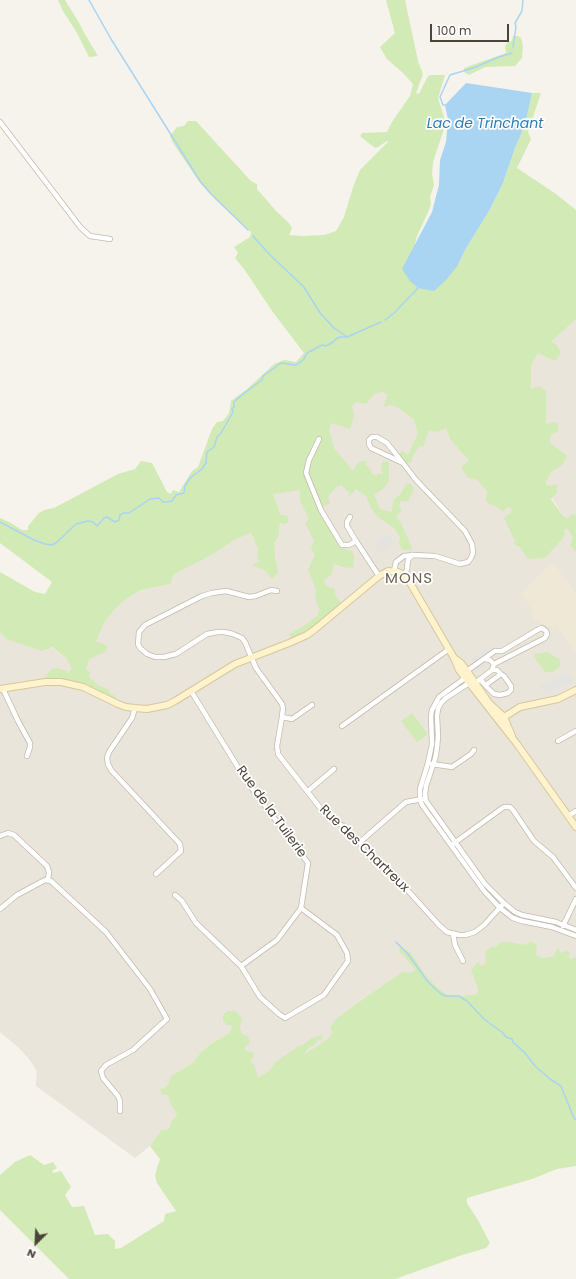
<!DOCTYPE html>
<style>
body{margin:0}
#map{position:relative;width:576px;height:1279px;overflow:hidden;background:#f6f3ec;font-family:Poppins,sans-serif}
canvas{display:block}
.north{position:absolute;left:16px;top:1223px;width:40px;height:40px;-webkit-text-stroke:3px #fff;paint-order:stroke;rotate:204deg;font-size:11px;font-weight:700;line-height:16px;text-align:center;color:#4b4439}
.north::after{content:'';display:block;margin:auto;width:14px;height:18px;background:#4b4439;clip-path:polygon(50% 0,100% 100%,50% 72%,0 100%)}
.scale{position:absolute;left:430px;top:24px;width:79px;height:18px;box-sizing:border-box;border:2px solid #4b4439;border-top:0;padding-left:5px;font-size:12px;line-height:14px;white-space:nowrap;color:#4b4439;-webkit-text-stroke:3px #fff;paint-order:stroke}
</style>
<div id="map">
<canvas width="576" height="1279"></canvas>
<div class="north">N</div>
<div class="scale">100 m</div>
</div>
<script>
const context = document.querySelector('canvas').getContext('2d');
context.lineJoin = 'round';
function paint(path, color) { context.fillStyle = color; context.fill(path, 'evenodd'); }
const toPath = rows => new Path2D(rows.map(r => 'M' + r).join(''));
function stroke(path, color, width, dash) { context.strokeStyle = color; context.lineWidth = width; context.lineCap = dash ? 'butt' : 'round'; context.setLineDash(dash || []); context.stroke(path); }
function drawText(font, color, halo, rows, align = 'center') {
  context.font = font + ' Poppins,sans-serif'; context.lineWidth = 3.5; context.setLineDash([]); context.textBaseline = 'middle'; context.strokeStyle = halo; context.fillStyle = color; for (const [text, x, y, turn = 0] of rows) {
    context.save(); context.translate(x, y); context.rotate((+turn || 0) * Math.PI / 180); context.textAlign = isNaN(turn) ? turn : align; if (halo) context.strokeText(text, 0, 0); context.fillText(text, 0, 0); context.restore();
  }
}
paint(toPath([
 [576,319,576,963,568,957,554,956,543,958,536,955,478,988,477,994,461,996,446,995,437,987,424,973,389,982,367,996,355,1005,334,1033,327,1039,303,1056,258,1079,245,1047,229,1033,209,1045,200,1053,194,1062,171,1076,168,1084,177,1114,171,1122,169,1129,161,1130,150,1146,135,1158,36,1086,37,1071,29,1059,18,1047,0,1032,0,632,6,639,51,647,67,659,96,641,106,620,115,609,128,598,141,590,171,584,172,581,173,575,215,553,234,540,251,533,258,549,274,544,279,535,281,515,273,494,313,435,356,402,374,394,382,392,388,395,435,432,446,429,450,439,511,508,544,559,563,539,563,516,552,498,547,486,531,390,531,367,538,353]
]), '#eae5da');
paint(toPath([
 [550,563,558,569,576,594,576,653,556,625,553,627,548,626,539,623,537,620,534,621,531,608,521,594]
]), '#efe8d6');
paint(toPath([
 [58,0,65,0,81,26,83,31,98,56,89,57,77,33,63,11],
 [386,0,405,0,418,61,423,74,416,93,419,94,428,76,431,75,445,75,438,98,444,117,444,129,433,162,432,174,434,185,430,197,431,203,429,210,417,236,415,244,458,265,465,250,489,211,503,183,515,148,525,125,532,93,541,93,528,132,531,139,517,168,556,194,576,210,576,319,551,342,557,345,561,353,555,361,538,353,531,367,531,389,539,386,546,391,546,425,552,422,558,423,558,431,550,436,550,443,567,456,562,465,551,472,546,481,547,486,557,484,557,492,551,499,563,516,567,519,572,514,576,516,576,552,570,545,573,538,568,529,565,529,563,539,544,559,541,558,528,559,520,547,514,545,515,541,504,518,512,511,511,508,507,507,503,512,497,507,486,502,486,497,488,492,476,479,468,478,461,467,469,461,450,439,446,429,435,432,429,430,423,447,419,446,413,456,411,462,407,464,399,454,402,451,408,455,418,433,414,420,402,410,395,406,390,405,385,407,384,405,388,395,382,392,374,394,366,404,356,402,352,406,354,416,350,429,331,423,329,430,334,448,353,471,358,462,367,461,365,464,372,471,371,473,376,476,378,474,383,474,381,467,383,461,389,462,389,480,384,488,374,495,380,509,392,512,393,501,396,497,400,495,406,484,411,484,414,489,408,501,401,501,399,507,402,510,396,517,401,523,412,548,411,550,403,550,399,544,400,537,394,528,378,517,371,508,366,496,356,489,349,496,348,495,350,493,341,485,339,487,337,486,328,497,330,502,329,504,319,508,340,548,347,549,352,551,355,559,353,561,354,568,342,567,334,563,332,573,324,581,327,587,334,588,335,594,341,604,309,630,292,639,289,634,304,626,317,616,320,610,315,598,316,593,314,584,308,570,315,555,311,548,314,541,305,523,309,519,300,501,300,490,273,494,281,515,287,515,289,521,286,524,280,523,279,535,274,544,275,556,278,572,274,578,271,579,267,572,262,569,253,566,254,563,260,562,257,558,258,549,251,533,234,540,215,553,173,575,171,584,141,590,128,598,115,609,106,620,96,641,108,646,105,652,89,659,86,669,90,672,89,677,99,686,108,689,110,693,116,697,116,700,80,682,49,680,45,677,53,668,62,669,62,670,65,670,68,673,72,669,67,659,52,647,42,651,6,639,0,632,0,572,35,592,45,594,52,582,0,543,0,518,11,523,22,530,28,530,28,526,39,513,44,510,54,508,118,474,135,469,141,461,152,463,167,492,171,494,173,490,179,492,192,471,198,467,212,429,217,422,223,421,229,413,231,401,247,389,274,364,284,360,296,362,304,353,272,311,244,269,235,258,238,253,234,247,250,237,251,232,217,201,200,183,173,143,170,136,177,127,184,126,188,121,196,121,251,181,257,184,257,189,276,211,289,223,292,228,289,235,302,236,324,235,336,231,344,217,353,187,360,170,388,142,387,141,378,147,375,148,360,136,362,133,387,132,392,122,410,96,413,84,403,73,387,59,380,47,395,33],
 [513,36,518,36,521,38,523,46,522,58,515,66,485,67,469,75,464,72,464,68,506,53,505,46,508,42,512,41],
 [548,652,555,657,558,658,560,660,561,665,558,668,553,672,545,672,534,657,535,654],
 [412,713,428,734,417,742,401,721],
 [532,941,537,946,536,955,543,958,554,956,556,950,559,948,560,953,567,951,570,953,568,957,571,959,576,957,576,1166,557,1169,532,1179,467,1198,467,1203,479,1222,490,1243,486,1248,462,1255,395,1279,69,1279,0,1210,0,1175,15,1162,30,1155,44,1165,53,1162,57,1168,52,1171,53,1173,61,1171,71,1187,65,1195,72,1207,84,1206,95,1235,108,1234,115,1241,115,1249,121,1248,164,1221,165,1214,176,1211,157,1183,155,1175,160,1159,150,1146,161,1130,169,1129,171,1122,177,1114,171,1105,168,1095,162,1094,160,1089,165,1088,168,1084,171,1076,194,1062,200,1053,209,1045,229,1033,233,1028,231,1025,227,1025,223,1021,223,1015,228,1011,235,1011,242,1018,240,1027,242,1034,248,1036,250,1043,245,1047,246,1051,253,1052,253,1058,251,1059,250,1060,255,1067,258,1078,269,1071,275,1063,284,1056,299,1046,303,1045,312,1038,322,1035,322,1040,318,1040,314,1045,308,1048,304,1055,327,1039,333,1033,330,1028,335,1020,367,996,403,972,412,973,415,969,399,950,401,947,410,952,424,973,437,987,447,995,461,996,477,994,478,988,471,970,478,962,482,966,485,964,486,958,485,952,493,946,495,948,501,942,509,942,526,945]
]), '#d2eab5');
paint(toPath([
 [385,533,395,542,384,553,381,553,374,545],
 [491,645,490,653,483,659,490,662,479,669,474,668,472,659],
 [567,673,571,676,574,679,572,683,546,694,547,690,541,689,540,686,543,684]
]), '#e5e3e0');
paint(toPath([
 [466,83,532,93,525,125,515,148,503,183,489,211,465,250,458,265,446,280,434,291,418,288,410,281,402,269,432,212,439,185,440,160,446,142,448,120,445,105]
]), '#a9d4f2');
stroke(toPath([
 [89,0,111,39,200,181,211,194,248,230],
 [513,47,516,27,515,23,522,11,523,0],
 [445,105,443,105,440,97,450,75,473,68,499,57,512,53],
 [253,236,271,256,304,287,320,313,334,328,346,336],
 [385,320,394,313,418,288],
 [0,522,34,540,45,544,52,545,57,542,76,524,88,521,93,522,97,526,104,518,107,517,115,522,119,520,120,515,123,513,129,513,150,499,159,498,163,502,166,502,172,501,176,495,184,493,185,486,190,478,202,469,206,463,207,452,214,447,217,437,221,433,233,412,232,409,234,407,234,402,243,394,262,380,263,376,281,363,295,365,298,364,304,359,307,353,322,345,326,346,333,342,336,339,340,337,347,337,381,322],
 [396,942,408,954,428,982,441,994,446,996,459,996,467,1001,484,1019,503,1033,506,1037,512,1039,513,1042,525,1053,535,1066,550,1079,561,1086,573,1116,576,1120]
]), '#a9d4f2', 1.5);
const street = toPath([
 [0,122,81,228,90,236,110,239],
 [319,439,309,460,306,473,321,510,331,527,342,545,349,545,356,541,379,576],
 [350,517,347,522,347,526,356,541],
 [394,571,396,562,404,556,414,555,435,556,460,564,468,562,471,558,473,553,472,544,465,531,416,480,403,463,387,443,377,437,372,437,369,440,369,444,371,448,403,463],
 [405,576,407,569,408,560,412,555],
 [277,591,271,590,256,596,249,597,226,591,212,593,202,596,145,625,139,632,138,644,140,648,147,654,155,657,164,657,176,654,207,634,218,632,224,632,233,634,242,638,245,642,256,668,282,704,283,708,282,717,277,746,278,754,325,814,343,826,353,837,360,842,364,851,373,860,387,869,392,873,439,925,447,932,459,935,465,935,475,932,484,925,504,903],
 [464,673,495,651,502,651,539,629,542,628,546,631,547,634,545,638,494,664],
 [465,678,439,697,432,710,431,716,432,744,428,763,420,789,420,799,422,805,484,891,500,908,513,918,522,921,552,927,576,936],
 [480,679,485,685,487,684,501,674,497,670,492,670],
 [469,683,446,698,441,703,438,709,437,716,438,736,437,748,435,759,426,786,425,794,426,801,485,884,504,903,515,912,522,915,556,922,576,930],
 [474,684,492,670,494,664,490,660,485,659],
 [485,685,494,694,500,695,508,693,511,690,511,686,504,676,501,674],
 [3,689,18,721,30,743,30,747,27,756],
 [191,691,247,782,308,863,301,908,277,940,241,966],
 [135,708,132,718,109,752,107,758,108,764,111,770,180,844,181,851,156,874],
 [282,717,292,719,312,705],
 [342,726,449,649],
 [558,741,576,731],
 [432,764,452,767,471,754,474,750],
 [308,791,334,769],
 [568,816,576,811],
 [0,836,8,833,14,835,47,866,49,872,48,880],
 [360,842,406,802,423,799],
 [453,844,501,809,504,807,510,807,513,810,534,841,553,857,576,888],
 [175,895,182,901,196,923,241,966,260,997,279,1014,285,1018,324,995,348,961,347,953,337,935,301,908],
 [0,909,17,895,45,880,51,881,106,932,150,989,167,1019,133,1050,106,1065,101,1071,103,1078,118,1096,120,1101,120,1111],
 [563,926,576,899],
 [453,934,455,945,463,961]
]);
const secondary = toPath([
 [454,658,461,663,467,671,489,703,504,717,512,736],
 [0,689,45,682,61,682,83,687,118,704,126,707,135,708,147,709,167,705,175,701,235,664,289,643,307,635,314,630,379,576,388,571,398,572,402,574,409,581,454,658,459,670,517,744,576,827],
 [501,719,520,707,558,699,576,690]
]);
stroke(street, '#c2bbae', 6);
stroke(secondary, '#d6c79b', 8);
stroke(street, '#fff', 4.5);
stroke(secondary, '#fff3cd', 6);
drawText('13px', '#4b4439', '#fff', [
 ["Rue de la Tuilerie",271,812,54],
 ["Rue des Chartreux",364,849,44]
]);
drawText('italic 14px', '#2e7ab2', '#fff', [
 ["Lac de Trinchant",485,124]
]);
context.letterSpacing = '1px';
drawText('15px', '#6e6250', '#fff', [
 ["MONS",409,579]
]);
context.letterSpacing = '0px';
</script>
